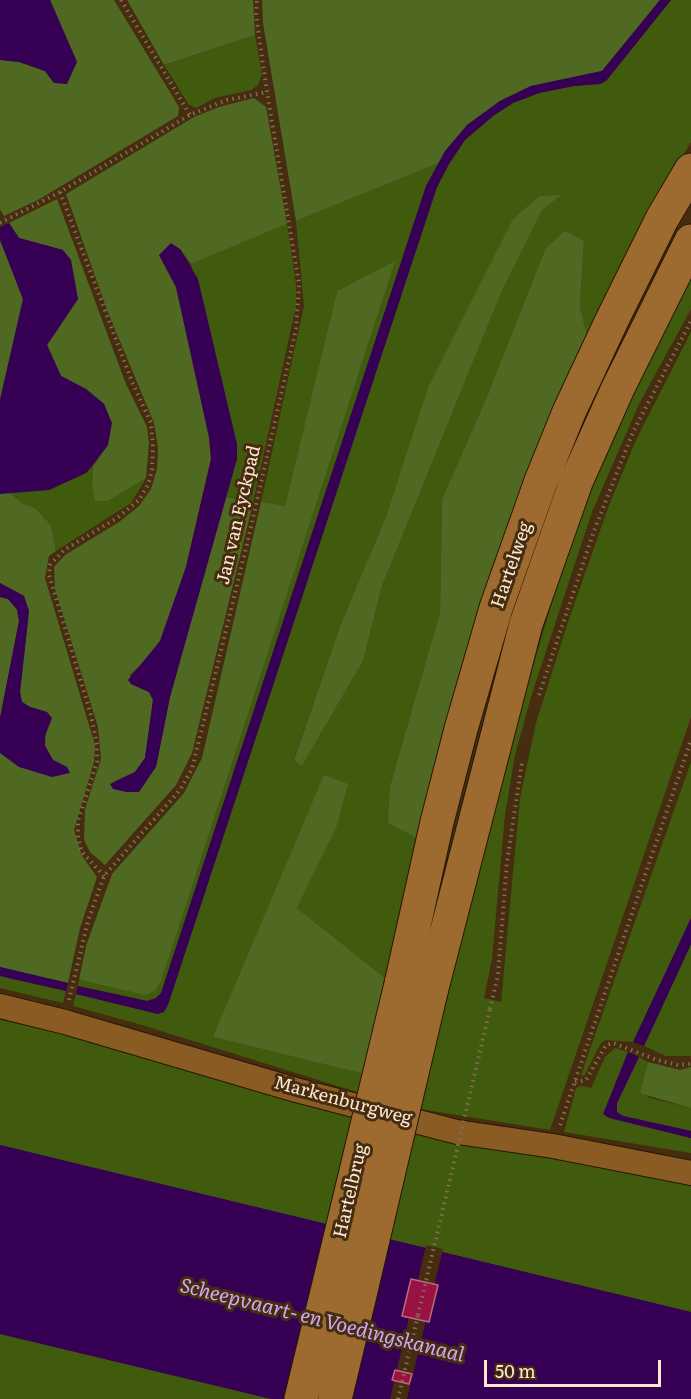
<!DOCTYPE html>
<style>
body{margin:0}
#map{position:relative;width:691px;height:1399px;overflow:hidden;background:#462d0f;font-family:Literata,serif}
canvas{display:block}
.scale{position:absolute;left:484px;top:1360px;width:177px;height:27px;box-sizing:border-box;border:3px solid #fde7d1;border-top:0;padding-left:8px;font-size:18px;line-height:21px;white-space:nowrap;color:#fde7d1;-webkit-text-stroke:4px #462d0f;paint-order:stroke}
</style>
<div id="map">
<canvas width="691" height="1399"></canvas>
<div class="scale">50 m</div>
</div>
<script>
const context = document.querySelector('canvas').getContext('2d');
context.lineJoin = 'round';
function paint(path, color) { context.fillStyle = color; context.fill(path, 'evenodd'); }
const toPath = rows => new Path2D(rows.map(r => 'M' + r).join(''));
function stroke(path, color, width, dash) { context.strokeStyle = color; context.lineWidth = width; context.lineCap = dash ? 'butt' : 'round'; context.setLineDash(dash || []); context.stroke(path); }
function drawText(font, color, halo, rows, align = 'center') {
  context.font = font + ' Literata,serif'; context.lineWidth = 6; context.setLineDash([]); context.textBaseline = 'middle'; context.strokeStyle = halo; context.fillStyle = color; for (const [text, x, y, turn = 0] of rows) {
    context.save(); context.translate(x, y); context.rotate((+turn || 0) * Math.PI / 180); context.textAlign = isNaN(turn) ? turn : align; if (halo) context.strokeText(text, 0, 0); context.fillText(text, 0, 0); context.restore();
  }
}
paint(toPath([
 [671,0,691,0,691,142,636,234,587,335,580,307,584,242,489,392,442,499,440,612,390,786,419,839,386,979,297,908,336,828,213,1037,364,1074,360,1093,142,1025,73,1006,76,994,158,1014,437,187,449,164,465,140,493,116,513,103,539,93,574,86,600,84,606,81],
 [559,196,542,210,501,293,382,586,363,661,302,766,294,759,340,626,387,514,540,197],
 [255,35,262,74,258,85,251,90,215,98,196,108,189,105,164,65],
 [439,163,426,186,161,993,156,998,147,1001,78,986,79,980,132,992,362,362,394,262,337,291,285,507,261,502,304,306,296,221],
 [287,224,296,284,296,306,253,503,224,496,237,459,191,264],
 [691,278,691,309,639,404,592,512,531,697,515,755,505,815,492,959,484,998,501,1002,520,798,536,723,567,625,609,505,636,440,691,332,691,717,550,1130,420,1109,508,751,549,612,582,513,623,415],
 [93,466,92,484,108,501,146,478,131,503,56,551,51,525,35,508,22,503,8,491,49,490,86,473],
 [691,762,691,918,633,1042,606,1040,601,1043,584,1076,581,1075],
 [691,944,691,1056,666,1056,644,1046],
 [0,976,66,991,63,1003,0,988],
 [0,1017,91,1040,354,1118,328,1225,0,1145],
 [615,1048,628,1052,604,1114,610,1118,691,1138,691,1153,564,1132,576,1088,581,1086,591,1088,605,1057],
 [639,1057,648,1062,640,1091,650,1098,691,1108,691,1131,623,1116,617,1112,617,1103],
 [412,1132,691,1185,691,1312,387,1239],
 [0,1334,137,1366,271,1399,0,1399]
]), '#415b0e');
paint(toPath([
 [50,0,114,0,179,107,178,116,38,200,4,216,0,209,0,60,19,62,45,71,54,83,77,62],
 [127,0,253,0,255,35,164,65],
 [262,0,660,0,602,71,531,86,500,101,467,125,439,163,296,221,263,23],
 [254,98,266,107,287,224,191,264,180,249,159,255,176,287,209,437,211,459,186,567,160,641,153,653,130,675,131,684,149,692,153,700,145,758,135,772,111,783,156,767,170,697,224,496,253,503,192,753,176,785,105,865,90,852,84,840,85,809,101,759,98,727,55,589,54,567,65,555,119,522,139,506,151,489,157,469,158,448,154,423,107,310,66,194,194,117,219,107],
 [561,195,542,210,501,293,382,586,363,661,302,766,294,760,340,626,387,514,428,388,513,219,540,196],
 [57,199,126,384,147,427,149,443,146,478,108,501,95,501,92,484,93,466,108,445,111,423,104,404,86,389,61,376,47,345,78,299,63,250,19,238,9,223],
 [565,231,584,241,580,307,587,335,518,500,419,839,388,823,390,786,440,612,442,499,489,392,546,248],
 [0,240,23,299,0,400],
 [395,261,161,981,155,991,145,995,79,980,86,946,112,874,184,793,202,758,261,502,285,506,337,291],
 [8,491,22,503,35,508,51,525,56,551,49,556,45,578,95,745,94,762,74,830,82,856,97,877,80,928,68,983,0,967,0,753,67,767,53,760,45,746,47,712,30,707,22,702,20,692,29,611,24,596,0,583,0,494],
 [0,597,8,599,17,610,19,621,0,718],
 [324,775,348,784,336,828,297,908,386,979,364,1074,213,1037],
 [648,1062,680,1070,691,1067,691,1108,642,1094,640,1091]
]), '#4f6923');
paint(toPath([
 [0,0,50,0,77,62,67,84,54,83,45,71,19,62,0,60],
 [660,0,671,0,606,81,600,84,574,86,539,93,513,103,493,116,465,140,449,164,437,187,168,1005,164,1012,158,1014,76,994,78,986,147,1001,156,998,161,993,426,186,445,151,467,125,500,101,531,86,602,71],
 [9,223,19,238,63,250,71,260,78,299,47,345,61,376,86,389,104,404,112,423,108,445,86,473,49,490,0,494,0,400,23,299,0,240,0,227],
 [171,243,180,249,198,279,237,444,237,459,170,697,156,767,139,792,126,792,113,789,110,784,135,772,145,758,153,700,149,692,131,684,128,680,160,641,186,567,211,459,209,437,176,287,159,255],
 [0,583,24,596,29,611,20,692,22,702,30,707,47,712,52,718,45,736,45,746,53,760,67,767,70,773,52,777,19,767,0,753,0,718,19,621,17,609,8,599,0,597],
 [691,918,691,944,651,1031,644,1046,633,1042],
 [0,967,68,983,66,991,0,976],
 [628,1052,639,1057,617,1103,617,1112,623,1116,691,1131,691,1138,609,1118,603,1114],
 [0,1145,691,1312,691,1399,271,1399,0,1334]
]), '#360055');
paint(toPath([
 [426,1245,443,1249,407,1399,390,1399]
]), '#462d0f');
const building = toPath([
 [411,1279,438,1285,429,1322,402,1316,411,1279],
 [395,1370,412,1374,409,1384,392,1380,395,1370]
]);
paint(building, '#9a1144');
stroke(building, '#b76d7c', 1.5);
const street = toPath([
 [0,1006,65,1022,296,1090,457,1132,553,1146,691,1173]
]);
const primary = toPath([
 [401,984,437,822,461,729,496,608,541,481,569,412,612,320,662,219,691,170],
 [431,992,526,624,576,482,618,388,691,241],
 [301,1399,327,1292],
 [335,1399,359,1299]
]);
stroke(street, '#271706', 26);
stroke(primary, '#271706', 35);
stroke(toPath([
 [121,0,190,115],
 [60,192,133,384,151,423,153,447,152,470,148,485,139,500,117,518,64,550,50,565,49,575,91,715,97,745,97,762,78,821,78,838,82,852,104,876],
 [0,223,60,192,190,115,227,100,267,92],
 [539,695,594,531,633,432,691,321],
 [69,1000,88,921,104,876,180,790,192,769,248,540,296,329,299,284,267,92,256,15,257,0],
 [490,1009,498,975,507,862,522,763],
 [575,1082,586,1080,606,1045,613,1043,657,1060,678,1065,691,1064],
 [560,1125,691,740],
 [398,1399,418,1315]
]), '#866e53', 4, [1.5, 4.5]);
stroke(street, '#8a5b22', 24);
stroke(primary, '#9d6b30', 33);
const primaryBridge = toPath([
 [327,1292,401,984],
 [359,1299,431,992]
]);
stroke(primaryBridge, '#271706', 35, []);
stroke(toPath([
 [418,1315,490,1009]
]), '#866e53', 4, [1.5, 4.5]);
stroke(primaryBridge, '#9d6b30', 33);
drawText('18px', '#fde7d1', '#462d0f', [
 ["Jan van Eyckpad",239,515,-77],
 ["Hartelweg",512,565,-71],
 ["Markenburgweg",343,1101,15],
 ["Hartelbrug",351,1191,-77]
]);
drawText('italic 20px', '#d2a9fa', '#462d0f', [
 ["Scheepvaart- en Voedingskanaal",322,1321,14]
]);
</script>
